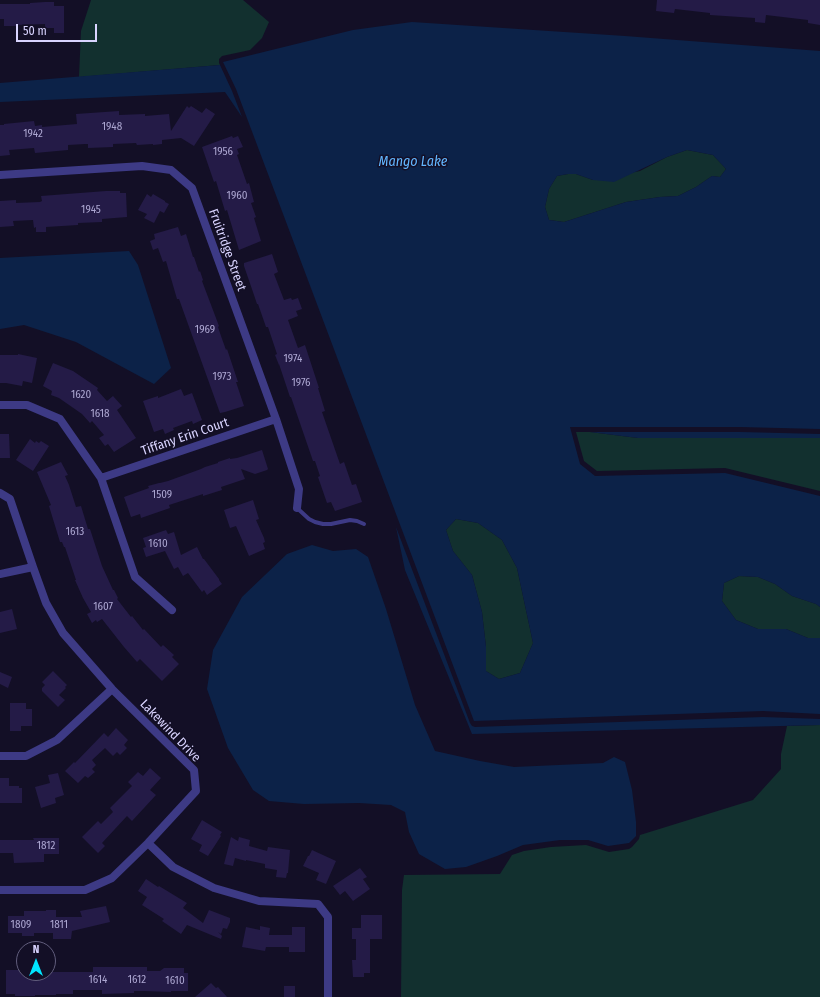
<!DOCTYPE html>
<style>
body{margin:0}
#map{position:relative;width:820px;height:997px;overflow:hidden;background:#130f26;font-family:"Fira Sans Condensed",sans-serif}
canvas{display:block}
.north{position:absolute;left:16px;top:941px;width:40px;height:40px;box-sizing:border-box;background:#130f26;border:1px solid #625e7d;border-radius:50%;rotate:0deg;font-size:11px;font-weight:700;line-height:16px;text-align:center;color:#d9d4ff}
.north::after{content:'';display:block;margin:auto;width:14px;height:18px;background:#00e5ff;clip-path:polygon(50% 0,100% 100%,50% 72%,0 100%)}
.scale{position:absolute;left:16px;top:24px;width:81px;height:18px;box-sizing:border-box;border:2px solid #d9d4ff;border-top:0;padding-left:5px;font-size:12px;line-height:14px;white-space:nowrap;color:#d9d4ff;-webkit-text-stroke:3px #130f26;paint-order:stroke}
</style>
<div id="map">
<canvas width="820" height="997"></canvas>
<div class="north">N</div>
<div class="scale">50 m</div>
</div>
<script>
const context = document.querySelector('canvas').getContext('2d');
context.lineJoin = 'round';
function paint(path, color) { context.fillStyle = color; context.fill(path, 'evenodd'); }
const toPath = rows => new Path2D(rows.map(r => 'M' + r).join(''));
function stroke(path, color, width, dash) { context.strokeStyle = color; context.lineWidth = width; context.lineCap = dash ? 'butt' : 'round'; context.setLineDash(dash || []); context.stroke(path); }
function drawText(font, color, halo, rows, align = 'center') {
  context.font = font + ' "Fira Sans Condensed",sans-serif'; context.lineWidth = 3; context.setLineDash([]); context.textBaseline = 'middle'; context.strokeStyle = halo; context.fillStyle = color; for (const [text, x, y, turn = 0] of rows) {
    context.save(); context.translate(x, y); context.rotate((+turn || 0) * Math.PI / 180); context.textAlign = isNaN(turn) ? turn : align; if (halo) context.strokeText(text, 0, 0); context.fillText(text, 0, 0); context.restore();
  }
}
paint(toPath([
 [91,0,243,0,269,22,262,38,250,50,222,56,219,59,219,63,220,65,79,77,81,31],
 [687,150,713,155,726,169,720,177,712,176,696,187,678,196,660,197,626,202,564,222,549,220,545,207,549,189,557,176,568,174,576,174,593,180,640,171,667,157],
 [576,432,590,432,638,438,820,438,820,491,725,468,597,471,584,461],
 [456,519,478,523,502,540,517,568,533,643,520,673,499,679,486,671,486,647,482,612,472,575,453,551,446,530],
 [739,576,758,577,775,584,792,596,816,604,820,607,820,638,808,638,786,629,758,629,736,620,722,601,724,583],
 [820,725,820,997,401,997,402,890,404,875,500,874,512,855,524,851,551,847,586,845,609,852,629,849,632,847,639,839,640,835,753,800,781,769,781,754,787,726]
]), '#12302f');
paint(toPath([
 [412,22,625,36,820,51,820,429,740,427,570,427,580,464,595,476,725,473,820,496,820,607,816,604,792,596,775,584,758,577,739,576,724,583,722,601,736,620,758,629,786,629,808,638,820,638,820,714,763,711,474,721,236,89,223,62,353,30],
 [687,150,713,155,726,169,720,177,712,176,696,187,678,196,660,197,626,202,564,222,549,220,545,207,549,189,557,176,568,174,576,174,593,180,614,182,667,157],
 [456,519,478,523,502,540,517,568,533,643,520,673,499,679,486,671,486,647,482,612,472,575,453,551,446,530],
 [220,65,232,91,242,117,225,92,0,102,0,83],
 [129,251,138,265,171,368,154,384,76,342,24,325,0,329,0,258],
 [590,432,740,432,820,434,820,438,638,438],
 [396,527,470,723,472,726,475,727,763,717,820,719,820,725,472,734,405,570],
 [312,545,333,551,356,549,368,557,386,609,415,705,435,751,480,761,514,767,603,763,614,757,625,762,632,790,636,822,636,836,629,843,608,846,588,840,560,840,523,845,497,856,466,867,445,869,419,854,409,832,405,812,391,805,359,803,304,804,269,801,253,790,228,748,207,689,213,650,242,597,287,554]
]), '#0c2248');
paint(toPath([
 [657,0,820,0,820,25,808,23,808,20,766,15,765,23,755,22,755,18,710,15,710,13,675,9,674,13,656,11],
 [45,2,54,2,54,6,64,6,64,33,54,33,54,28,45,28,45,24,16,25,16,26,4,26,4,19,0,19,0,4,30,4,30,3],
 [187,106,189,108,191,106,202,113,206,108,215,114,194,146,181,138,162,140,162,144,153,145,153,144,137,145,136,143,113,144,113,147,88,148,88,144,85,144,68,145,68,150,35,153,34,148,9,150,10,155,0,156,0,125,4,125,4,124,34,121,35,126,42,125,42,127,77,124,76,114,119,111,119,115,145,114,145,116,169,114,171,131],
 [232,136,233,138,238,136,243,147,237,149,239,154,237,155,247,184,249,183,254,202,251,203,256,217,254,218,261,241,239,250,227,210,225,211,216,181,214,182,202,147],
 [106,191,120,191,120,193,126,193,127,217,102,219,102,222,78,223,78,225,46,227,46,232,36,232,36,227,34,228,33,220,13,221,14,226,0,227,0,201,16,200,16,203,40,202,42,201,41,196],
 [147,194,151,197,153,194,165,201,165,202,169,204,164,213,160,211,154,223,144,218,147,214,138,210],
 [178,227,181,236,186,234,193,257,194,257,199,272,200,271,203,280,202,281,219,326,218,327,221,336,226,350,227,349,238,382,236,382,244,406,225,412,220,413,179,299,177,299,166,261,163,262,158,248,153,250,150,241,155,239,154,234],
 [272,254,278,272,274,274,284,300,291,298,292,300,298,298,302,309,296,311,298,316,288,320,298,348,305,345,319,388,318,388,325,411,322,412,340,464,344,462,352,485,356,484,362,502,335,511,331,502,327,503,318,477,320,476,315,461,313,461,291,397,290,397,279,364,279,365,275,355,277,354,268,327,266,327,258,304,257,304,254,295,244,266,244,263],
 [18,354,37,358,32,383,23,381,22,386,6,383,0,383,0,355,18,355],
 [53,363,73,371,98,388,97,390,107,401,113,396,122,406,117,410,136,438,114,452,108,444,105,446,99,438,104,435,92,421,90,423,82,414,59,398,51,395,52,391,43,386],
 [181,389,184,396,192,393,202,420,193,424,192,421,173,428,174,430,165,434,163,429,154,432,143,401,158,396,158,398],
 [0,434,9,434,10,458,0,458],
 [30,439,35,443,36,441,39,443,41,441,49,446,33,471,16,460],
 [262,450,268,469,267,470,255,474,241,469,245,479,221,487,222,490,203,496,203,494,169,505,170,508,141,518,140,514,131,517,124,497,149,488,148,486,159,483,160,483,168,481,201,469,205,467,218,463,218,462,230,458,230,459,237,458],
 [61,462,68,475,65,476,69,485,76,507,81,506,88,529,90,529,102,566,113,590,114,590,118,598,117,599,131,617,132,616,143,630,144,629,161,647,163,645,174,655,172,657,179,664,162,681,140,659,137,662,124,647,102,619,97,622,96,620,92,623,87,614,91,612,83,598,75,580,76,580,65,547,64,547,62,542,60,542,49,506,51,505,37,472],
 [253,500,259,519,256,520,264,538,265,542,263,543,265,549,249,556,236,526,230,528,224,510],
 [166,530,168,534,174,532,181,555,197,547,203,559,204,559,219,579,219,580,222,584,207,595,204,590,202,592,188,573,183,576,178,567,174,569,165,551,146,557,143,548,146,547,143,538],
 [12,609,17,629,0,633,0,612],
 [53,671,67,685,65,687,66,688,59,695,65,700,58,707,42,691,42,688,45,685,42,682],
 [0,672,12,677,8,688,0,684],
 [10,703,26,703,26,709,32,709,32,726,21,726,21,731,10,731],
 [116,728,128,740,124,745,127,748,120,755,117,752,113,756,105,748,92,760,96,765,92,769,95,772,88,778,85,776,78,783,65,771,74,762,75,763,104,733,108,737],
 [150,768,161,778,150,790,156,795,132,821,127,816,102,843,105,846,98,853,82,837,98,821,101,824,113,812,110,808,132,786,128,782,138,772,143,776],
 [58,773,64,795,55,798,56,803,41,808,35,787,50,783,48,775],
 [0,778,9,778,9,786,19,786,19,788,22,788,22,803,0,803],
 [202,820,222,832,220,835,221,836,208,856,199,851,202,845,191,839],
 [231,837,238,841,239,837,250,840,249,846,267,851,268,847,290,850,288,873,287,873,286,878,276,877,277,870,265,868,265,864,246,860,246,861,235,858,233,866,224,864],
 [33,838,59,838,59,854,44,854,44,862,14,863,13,853,0,853,0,840,34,840],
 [312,850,336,861,326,884,316,880,319,873,303,866,308,856,309,856],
 [360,868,367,877,363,879,370,889,353,901,345,891,340,895,333,886],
 [146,879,158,887,159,886,187,903,183,908,203,923,209,910,230,918,230,922,227,929,223,928,221,934,218,932,222,936,221,939,187,925,181,934,162,921,164,919,142,905,147,897,138,891],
 [106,906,110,922,72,931,71,939,53,939,53,933,34,933,34,936,22,936,22,933,8,933,8,916,24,916,24,911,46,911,46,910,56,910,56,917,82,917,80,911],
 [361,915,382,915,382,939,370,939,370,973,364,973,364,977,353,977,352,960,356,960,356,939,352,939,352,928,361,928],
 [260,926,270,928,269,935,292,935,292,927,305,927,305,952,289,952,289,947,266,947,265,951,242,947,246,927,260,930],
 [93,967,147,967,147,971,160,971,164,968,184,968,184,973,188,973,188,991,171,991,171,992,144,991,134,991,134,993,102,994,102,990,73,990,73,994,56,994,56,995,35,995,35,996,15,996,15,994,6,994,6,970,24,970,24,973,48,973,48,972,93,972],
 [211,983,216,988,218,987,227,997,195,997],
 [284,986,295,986,295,997,284,997]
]), '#241b47');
stroke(toPath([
 [297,508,309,519,315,522,323,524,331,524,350,520,357,521,364,524]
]), '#3d3a85', 4);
stroke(toPath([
 [0,175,142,166,171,170,192,188,276,419,299,489,297,508],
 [0,405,27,405,60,419,101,478,135,577,172,610],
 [101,478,276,419],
 [0,493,10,499,33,567,46,603,63,633,112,689,194,770,196,791,148,843,112,878,85,890,0,890],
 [0,574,33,567],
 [0,756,26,756,57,740,112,689],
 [148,843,173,867,214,888,259,901,318,904,328,917,328,997]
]), '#3d3a85', 8);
drawText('11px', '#aca6d1', null, [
 ["1948",112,127],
 ["1942",33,134],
 ["1956",223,152],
 ["1960",237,196],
 ["1945",91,210],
 ["1969",205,330],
 ["1974",293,359],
 ["1973",222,377],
 ["1976",301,383],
 ["1620",81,395],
 ["1618",100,414],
 ["1509",162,495],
 ["1613",75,532],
 ["1610",158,544],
 ["1607",103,607],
 ["1812",46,846],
 ["1809",21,925],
 ["1811",59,925],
 ["1614",98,980],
 ["1612",137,980],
 ["1610",175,981]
]);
drawText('13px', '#d9d4ff', '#130f26', [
 ["Fruitridge Street",227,250,70],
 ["Tiffany Erin Court",185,437,-19],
 ["Lakewind Drive",170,731,46]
]);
drawText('italic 14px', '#62b6ff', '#130f26', [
 ["Mango Lake",413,162]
]);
</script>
